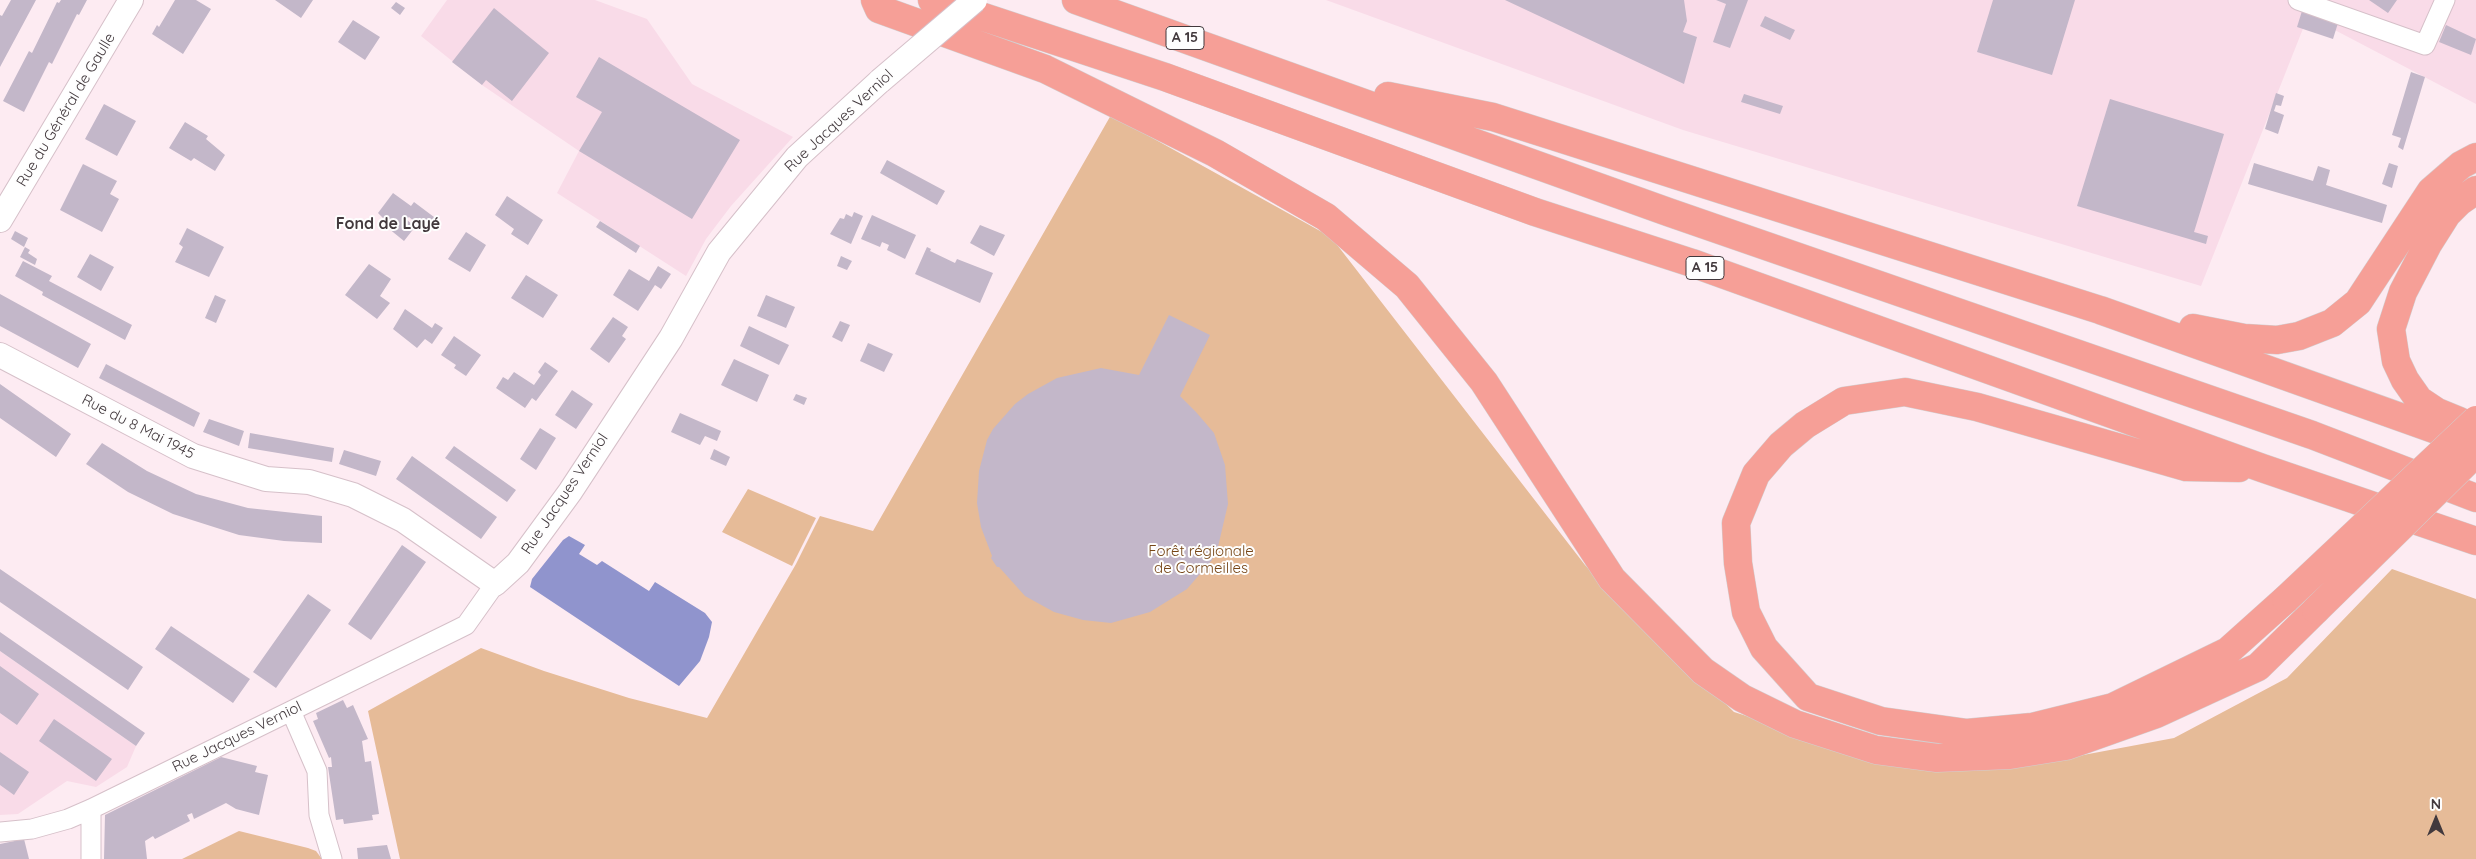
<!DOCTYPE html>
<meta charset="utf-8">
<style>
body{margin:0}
#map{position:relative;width:2476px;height:859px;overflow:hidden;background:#fdebf2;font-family:Quicksand,sans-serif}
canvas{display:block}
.north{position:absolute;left:2411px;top:794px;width:50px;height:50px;-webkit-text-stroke:4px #fefefe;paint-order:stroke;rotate:0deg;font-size:14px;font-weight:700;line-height:20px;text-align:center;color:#42393d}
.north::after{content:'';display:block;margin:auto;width:18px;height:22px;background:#42393d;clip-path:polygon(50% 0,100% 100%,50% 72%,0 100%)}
</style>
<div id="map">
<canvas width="2476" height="859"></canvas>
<div class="north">N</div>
</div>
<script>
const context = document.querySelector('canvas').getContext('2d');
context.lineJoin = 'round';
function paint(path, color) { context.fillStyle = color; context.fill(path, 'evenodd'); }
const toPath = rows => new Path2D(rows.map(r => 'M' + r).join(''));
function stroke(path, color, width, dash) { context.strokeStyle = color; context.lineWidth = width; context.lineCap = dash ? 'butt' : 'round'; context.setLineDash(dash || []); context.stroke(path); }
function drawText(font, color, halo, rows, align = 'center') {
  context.font = font + ' Quicksand,sans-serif'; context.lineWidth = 4; context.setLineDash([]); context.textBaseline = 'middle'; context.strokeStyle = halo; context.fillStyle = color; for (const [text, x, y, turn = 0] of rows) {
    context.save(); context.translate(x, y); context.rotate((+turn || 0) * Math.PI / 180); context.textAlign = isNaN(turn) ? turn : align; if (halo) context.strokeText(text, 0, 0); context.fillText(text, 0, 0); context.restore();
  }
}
paint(toPath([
 [447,0,595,0,647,19,692,84,793,137,731,206,706,239,686,276,557,193,579,151,482,85,421,36],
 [1326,0,2476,0,2476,104,2308,16,2201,286,1683,130],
 [0,651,136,746,127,767,96,787,67,781,18,814,0,815]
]), '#f9dbe8');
paint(toPath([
 [1111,115,1331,237,1585,565,1734,712,1885,760,2019,767,2174,738,2287,678,2392,569,2476,599,2476,859,400,859,368,711,481,648,544,671,629,698,707,718,796,564,820,516,873,531],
 [748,489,816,518,792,566,722,532],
 [239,831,308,848,316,851,322,859,182,859]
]), '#e6bb98');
paint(toPath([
 [569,536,585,545,579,554,597,565,602,561,649,591,655,582,705,613,712,622,709,637,700,661,679,686,530,587,532,579,563,540]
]), '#9094cd');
paint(toPath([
 [11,0,36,0,0,67,0,15,2,16],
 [61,0,87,0,79,15,77,14,52,64,49,62,24,112,3,101,29,51,32,53,57,2,59,3],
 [175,0,196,0,211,9,183,54,152,34,157,25,159,27],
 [275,0,313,0,301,18],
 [1505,0,1684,0,1687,21,1683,32,1697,37,1684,84],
 [1716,0,1748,0,1730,48,1713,42,1726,4],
 [1993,0,2075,0,2052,75,1977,52],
 [2369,0,2397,0,2388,13],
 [396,2,405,8,400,15,391,8],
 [494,8,549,53,512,101,486,80,482,85,452,62],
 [2302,11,2338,23,2333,39,2297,27],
 [1765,16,1795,30,1790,40,1760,26],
 [353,20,380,37,365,60,338,42],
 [2446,25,2476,39,2471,55,2439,42],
 [599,57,740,140,692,219,579,151,602,112,576,97],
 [2411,72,2425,77,2403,150,2398,147,2401,138,2392,135],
 [2276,93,2284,96,2281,106,2276,105,2274,111,2284,115,2278,134,2265,129],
 [1744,94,1783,106,1780,114,1741,102],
 [2110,99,2224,134,2194,232,2208,236,2206,244,2077,206],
 [104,104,136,121,117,156,85,139],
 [185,122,208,136,206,139,225,155,215,171,194,158,191,161,169,148],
 [887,160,945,191,937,205,880,173],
 [2254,163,2313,181,2318,166,2330,170,2326,185,2387,205,2382,223,2248,184],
 [2389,163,2398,166,2392,188,2382,184],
 [83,164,117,181,110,194,119,199,102,232,60,210],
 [393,193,411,206,414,202,438,220,428,233,409,217,406,219,415,227,404,241,388,228,390,225,378,213],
 [507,196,543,220,528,245,511,234,514,229,495,215],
 [854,212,863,216,851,244,830,234,840,218,844,219,846,214,852,217],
 [872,215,916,235,905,259,887,250,889,245,882,242,880,247,861,239],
 [600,221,640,246,636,253,596,227],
 [980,225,1005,235,994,256,970,243],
 [187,228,224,247,209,277,175,262,183,247,179,244],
 [15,231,28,238,24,247,11,239],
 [466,232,486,245,470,272,448,259],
 [25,247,30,250,28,253,37,259,35,265,20,257],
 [927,247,931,249,930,251,955,263,957,259,993,273,980,303,915,274],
 [90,254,114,267,101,291,77,277],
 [841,256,852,261,847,270,837,266],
 [23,261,52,276,49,281,132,325,125,340,42,295,43,292,15,276],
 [369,264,391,279,380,296,390,303,377,319,345,295],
 [658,266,671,274,661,289,655,285,638,311,613,295,629,269,649,281],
 [526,275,558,295,543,318,511,298],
 [0,294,91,344,78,368,0,326],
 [215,295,226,300,216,323,205,318],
 [766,295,795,307,786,328,757,316],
 [405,309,432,328,435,323,443,328,432,344,425,339,417,348,393,329],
 [1169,315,1210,335,1180,396,1196,412,1214,433,1225,465,1228,504,1217,551,1212,560,1187,589,1150,612,1111,623,1083,620,1054,612,1025,596,999,567,997,567,991,558,992,556,981,527,977,503,979,471,987,440,993,429,1015,404,1028,394,1057,378,1101,368,1139,375],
 [613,317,628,327,622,336,626,339,609,363,590,349],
 [840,321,850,325,842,342,832,337],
 [749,326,789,345,779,365,740,346],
 [454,336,481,355,466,376,454,368,456,365,441,355],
 [868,343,893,354,884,372,860,361],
 [734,359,769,375,757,402,721,385],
 [545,362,558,371,536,401,532,398,525,408,496,388,503,377,508,380,514,372,534,385,541,375,538,372],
 [106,364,200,413,194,427,99,378],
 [0,384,71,434,56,457,0,418],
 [572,390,593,404,576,429,555,415],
 [796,394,807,398,804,405,793,400],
 [680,413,721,431,717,441,705,436,700,445,671,432],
 [209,419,244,431,239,446,203,432],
 [540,428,556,438,536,470,520,459],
 [250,433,334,448,332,462,248,448],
 [102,443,147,471,196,494,248,508,322,516,322,543,284,541,239,535,173,514,128,492,86,464],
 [454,446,516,490,507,502,445,458],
 [714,449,730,457,726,466,710,459],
 [344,450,381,461,376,476,339,464],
 [412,456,497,517,481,539,396,479],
 [402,545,426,562,371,640,348,624],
 [0,569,143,667,128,690,0,602],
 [308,594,331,610,276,688,253,672],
 [171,626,250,679,233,703,155,649],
 [0,632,145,733,136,746,0,651],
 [0,666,39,694,17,725,0,713],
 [343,700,347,708,353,705,368,739,362,741,365,762,371,761,379,814,372,815,373,820,344,824,343,819,336,820,328,767,332,767,331,757,329,758,313,721,318,719,316,713],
 [54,719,112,759,96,781,39,741],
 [0,752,29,772,14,795,0,785],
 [221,757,257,766,255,772,268,775,259,815,236,809,226,803,194,819,192,813,187,815,190,821,155,839,153,836,145,841,147,859,104,859,105,815],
 [24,839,29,859,0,859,0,844],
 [387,845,391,859,358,859,357,848]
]), '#c3b7c9');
const minor = toPath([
 [2298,0,2425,45,2445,0],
 [291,711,317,771,319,815,332,859],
 [0,832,32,829,68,819,91,809,456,630,466,625,495,584],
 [91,859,91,809]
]);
const tertiary = toPath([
 [0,220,131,0],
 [0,355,193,456,266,479,309,482,353,495,403,520,495,584,518,563,570,492,671,338,719,252,797,157,880,81]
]);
const motorway = toPath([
 [875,0,879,9,1045,69,1215,153,1326,217,1407,286,1484,382,1612,579,1703,671,1742,698,1795,724,1876,750,1937,758,2010,755,2066,746,2156,714,2258,667,2316,610],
 [932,0,1165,77,1535,212,1692,263,2262,468,2476,541],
 [1076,0,1668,212,2312,435,2476,498],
 [1388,96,1493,117,2100,310,2476,444],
 [2193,328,2244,338,2277,340,2299,336,2332,323,2358,302,2431,191,2461,165,2476,157],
 [2459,421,2437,412,2419,400,2405,380,2396,361,2391,329,2403,292,2428,244,2447,214,2459,202,2476,190],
 [2239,468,2186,467,1977,407,1905,392,1844,401,1805,425,1781,445,1756,474,1736,523,1738,563,1746,612,1764,648,1808,697,1881,721,1967,733,2032,727,2113,707,2228,651,2286,599]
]);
stroke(minor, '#d6c0c9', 21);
stroke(tertiary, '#d6c0c9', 26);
stroke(motorway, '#d2cfd0', 29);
stroke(minor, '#fff', 19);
stroke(tertiary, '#fff', 24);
stroke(motorway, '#f69f97', 28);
const tertiaryBridge = toPath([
 [880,81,975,0]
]);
const motorwayBridge = toPath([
 [2286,599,2476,420],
 [2316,610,2476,453]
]);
stroke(tertiaryBridge, '#d6c0c9', 26, []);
stroke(motorwayBridge, '#d2cfd0', 29, []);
stroke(tertiaryBridge, '#fff', 24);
stroke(motorwayBridge, '#f69f97', 28);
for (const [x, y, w] of [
 [1185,38,38],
 [1705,268,38]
]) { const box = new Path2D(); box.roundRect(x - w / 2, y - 11.5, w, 23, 4); context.fillStyle = '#fefefe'; context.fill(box); stroke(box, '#42393d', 1); }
drawText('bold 14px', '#42393d', null, [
 ["A 15",1185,38],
 ["A 15",1705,268]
]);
drawText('15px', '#42393d', '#fefefe', [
 ["Rue du Général de Gaulle",66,110,-59],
 ["Rue Jacques Verniol",839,121,-43],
 ["Rue du 8 Mai 1945",138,427,27],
 ["Rue Jacques Verniol",565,494,-56],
 ["Rue Jacques Verniol",237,737,-26]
]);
drawText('15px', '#774616', '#fefefe', [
 ["Forêt régionale",1201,551],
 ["de Cormeilles",1201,568]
]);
drawText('bold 16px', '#42393d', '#fefefe', [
 ["Fond de Layé",388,224]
]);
</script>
